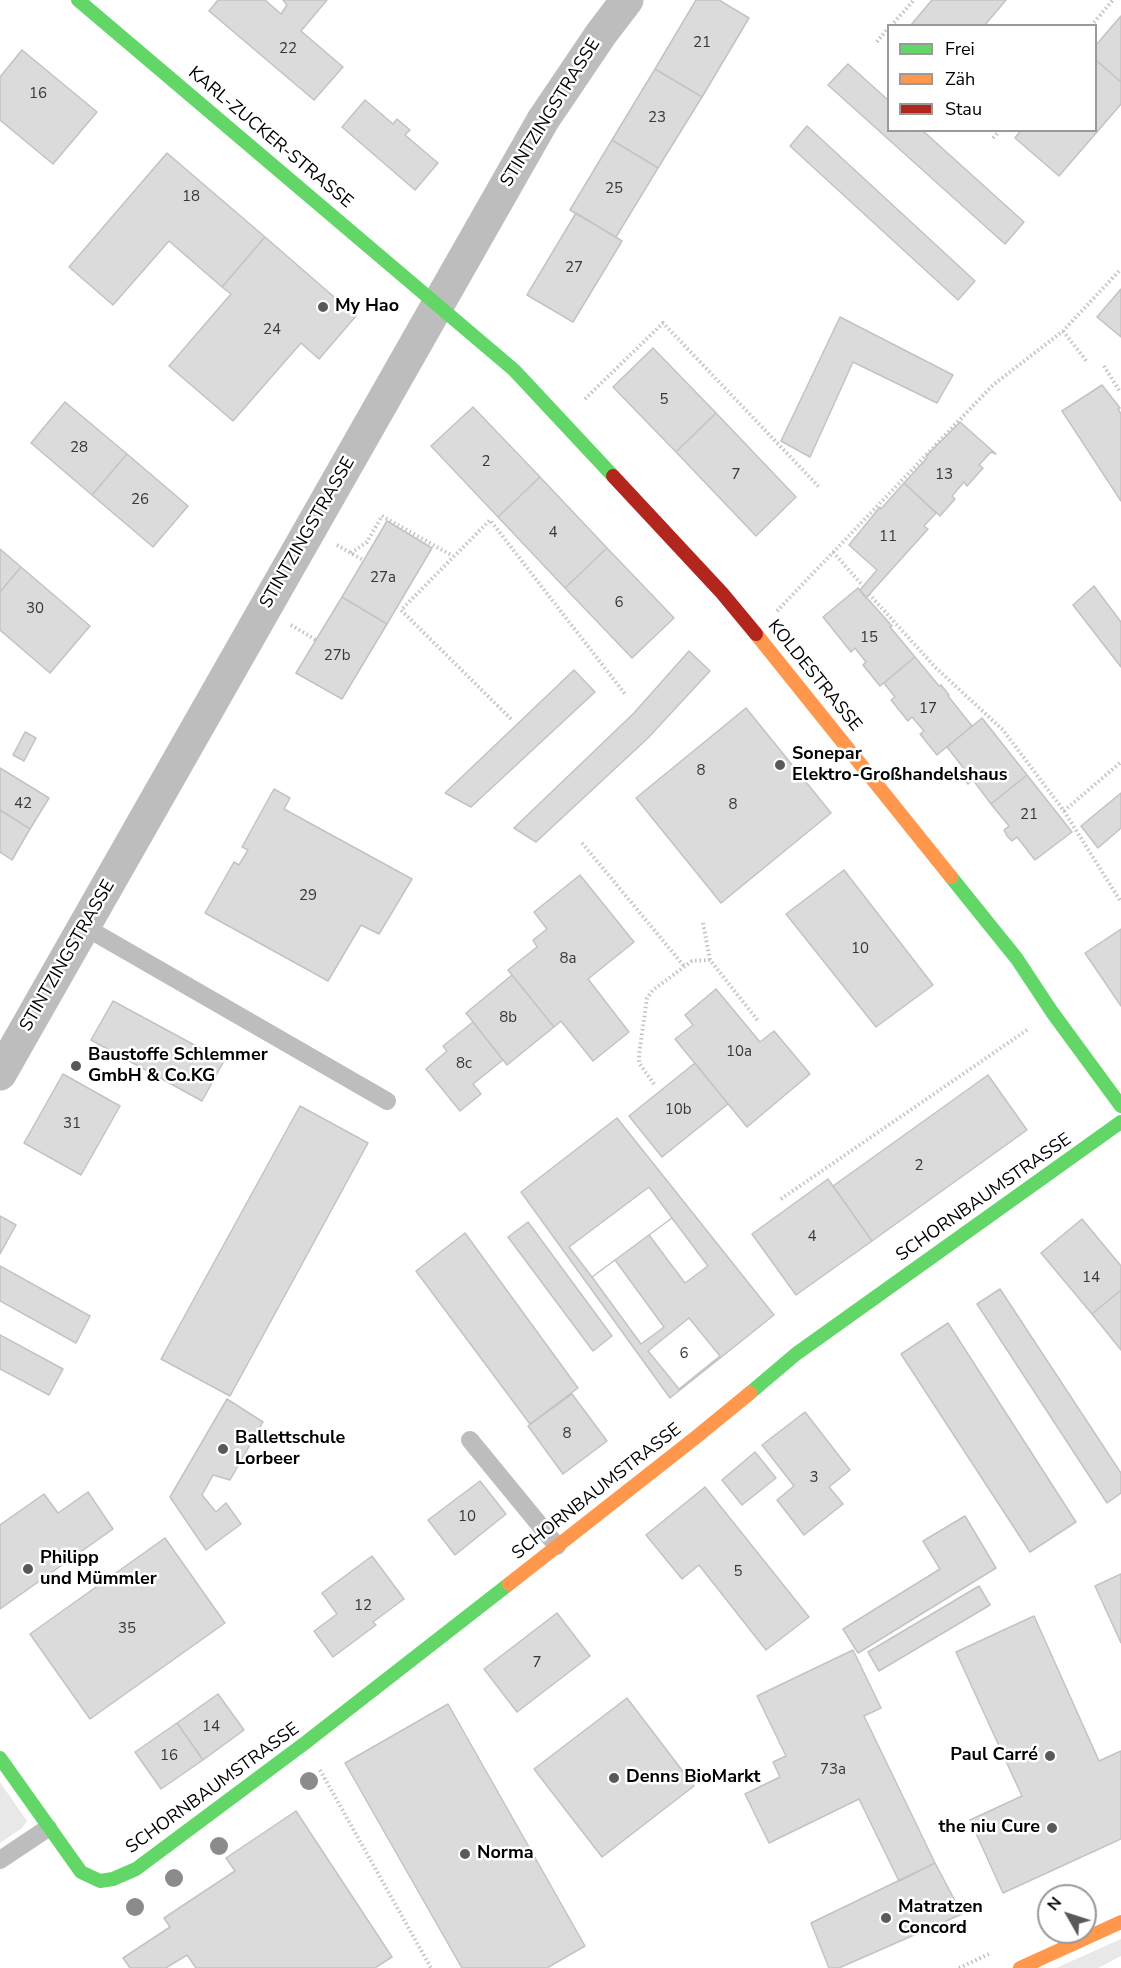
<!DOCTYPE html>
<meta charset="utf-8">
<style>
body{margin:0}
#map{position:relative;width:1121px;height:1968px;overflow:hidden;background:#fff;font-family:"Nunito Sans",sans-serif}
canvas{display:block}
.legend{position:absolute;left:887px;top:24px;width:210px;height:108px;box-sizing:border-box;background:#fff;border:2px solid #999;margin:0;padding:8px 10px;list-style:none;font-size:18px;color:#000}
.legend li{display:flex;align-items:center;gap:12px;height:30px}
.legend b{width:30px;border:2px solid #999}
.north{position:absolute;left:1037px;top:1884px;width:60px;height:60px;box-sizing:border-box;background:#fff;border:2px solid #999;border-radius:50%;rotate:309deg;font-size:16px;font-weight:700;line-height:24px;text-align:center;color:#000}
.north::after{content:'';display:block;margin:auto;width:21px;height:27px;background:#595959;clip-path:polygon(50% 0,100% 100%,50% 72%,0 100%)}
</style>
<div id="map">
<canvas width="1121" height="1968"></canvas>
<ul class="legend">
<li><b style="height:8px;background:#63d668"></b>Frei</li>
<li><b style="height:8px;background:#ff974d"></b>Zäh</li>
<li><b style="height:8px;background:#b3261e"></b>Stau</li>
</ul>
<div class="north">N</div>
</div>
<script>
const context = document.querySelector('canvas').getContext('2d');
context.lineJoin = 'round';
function paint(path, color) { context.fillStyle = color; context.fill(path, 'evenodd'); }
const toPath = rows => new Path2D(rows.map(r => 'M' + r).join(''));
function stroke(path, color, width, dash) { context.strokeStyle = color; context.lineWidth = width; context.lineCap = dash ? 'butt' : 'round'; context.setLineDash(dash || []); context.stroke(path); }
function drawText(font, color, halo, rows, align = 'center') {
  context.font = font + ' "Nunito Sans",sans-serif'; context.lineWidth = 5; context.setLineDash([]); context.textBaseline = 'middle'; context.strokeStyle = halo; context.fillStyle = color; for (const [text, x, y, turn = 0] of rows) {
    context.save(); context.translate(x, y); context.rotate((+turn || 0) * Math.PI / 180); context.textAlign = isNaN(turn) ? turn : align; if (halo) context.strokeText(text, 0, 0); context.fillText(text, 0, 0); context.restore();
  }
}
paint(toPath([
 [0,1782,27,1821,22,1828,0,1843],
 [1121,1939,1121,1956,1098,1968,1056,1968]
]), '#e8e8e8');
const building = toPath([
 [218,0,265,0,281,14,287,5,283,0,327,0,301,31,343,67,314,100,209,11,218,0],
 [696,0,719,0,749,18,702,97,655,69,696,0],
 [932,0,1006,0,984,26,910,26,932,0],
 [1121,16,1121,82,1096,60,1096,45,1121,16],
 [22,50,97,112,53,164,0,120,0,77,22,50],
 [1096,60,1121,82,1121,104,1059,176,1015,138,1021,130,1096,130,1096,60],
 [848,64,888,100,888,130,922,130,1024,222,1005,244,828,85,848,64],
 [655,69,702,97,658,168,612,140,655,69],
 [365,100,393,124,397,119,410,130,405,135,438,163,415,190,342,127,365,100],
 [807,126,975,281,958,300,790,146,807,126],
 [612,140,658,168,616,237,570,210,612,140],
 [167,153,265,237,222,287,169,241,113,305,69,267,167,153],
 [576,213,622,241,573,322,527,295,576,213],
 [265,237,356,316,319,359,301,343,233,421,169,366,231,294,222,287,265,237],
 [1121,289,1121,337,1097,317,1121,289],
 [840,317,953,375,937,403,853,362,810,457,781,441,840,317],
 [653,348,716,413,676,452,613,387,653,348],
 [1102,385,1120,408,1118,409,1121,414,1121,501,1062,411,1102,385],
 [65,402,127,454,92,495,31,443,65,402],
 [473,407,540,477,498,517,431,446,473,407],
 [716,413,796,497,756,536,676,452,716,413],
 [960,422,996,454,991,452,979,465,983,468,967,486,964,482,952,496,955,499,940,516,904,483,927,458,926,456,960,422],
 [127,454,188,506,153,547,92,495,127,454],
 [540,477,607,548,565,588,498,517,540,477],
 [904,483,936,513,924,526,928,529,866,598,860,590,877,570,849,545,880,507,881,509,904,483],
 [387,521,432,548,387,624,342,597,387,521],
 [607,548,674,618,632,658,565,588,607,548],
 [0,549,21,567,0,592,0,549],
 [21,567,90,626,50,673,0,630,0,592,21,567],
 [1094,586,1121,622,1121,667,1073,605,1094,586],
 [858,588,892,626,890,627,915,657,880,686,863,665,866,662,855,648,851,652,823,617,858,588],
 [342,597,387,624,342,699,296,673,342,597],
 [689,651,710,671,648,738,536,842,514,828,634,713,689,651],
 [915,657,939,686,941,685,949,695,948,696,972,726,937,755,920,734,924,731,912,717,908,721,891,700,895,697,884,683,915,657],
 [574,670,595,692,471,807,445,793,574,670],
 [746,708,831,813,721,903,636,798,746,708],
 [982,718,1027,775,991,804,973,780,968,784,960,774,965,770,947,747,982,718],
 [25,732,36,738,24,761,13,755,25,732],
 [0,768,49,798,30,829,0,810,0,768],
 [1027,775,1072,832,1035,860,1017,837,1012,841,1007,836,1004,830,1009,826,991,804,1027,775],
 [274,789,290,798,284,809,412,879,379,934,361,925,328,981,205,913,234,862,239,865,248,850,242,847,274,789],
 [1121,793,1121,828,1098,848,1081,826,1121,793],
 [0,810,30,829,12,860,0,852,0,810],
 [844,870,933,985,876,1027,786,914,844,870],
 [580,875,634,942,588,979,629,1032,593,1061,561,1021,554,1027,508,970,537,947,533,940,547,929,534,912,580,875],
 [1121,929,1121,1006,1085,953,1121,929],
 [512,975,554,1027,507,1065,466,1013,512,975],
 [716,989,760,1042,774,1031,810,1074,747,1127,675,1039,693,1025,685,1015,716,989],
 [113,1001,224,1061,202,1101,91,1040,113,1001],
 [473,1022,503,1060,473,1084,481,1094,460,1111,426,1069,447,1051,443,1046,473,1022],
 [695,1063,728,1104,662,1157,629,1116,695,1063],
 [63,1074,120,1106,81,1175,24,1143,63,1074],
 [988,1075,1027,1130,872,1241,833,1186,988,1075],
 [300,1106,368,1143,230,1396,161,1359,300,1106],
 [617,1118,774,1315,670,1398,521,1192,617,1118],
 [828,1179,872,1241,796,1295,752,1234,828,1179],
 [649,1187,672,1218,592,1277,569,1247,649,1187],
 [0,1216,16,1225,0,1254,0,1216],
 [672,1218,708,1266,685,1283,649,1235,672,1218],
 [1082,1219,1121,1266,1121,1290,1092,1314,1041,1253,1082,1219],
 [528,1222,612,1336,593,1351,508,1237,528,1222],
 [465,1233,578,1388,530,1424,416,1271,465,1233],
 [615,1260,664,1327,641,1344,592,1277,615,1260],
 [0,1266,90,1316,76,1343,0,1301,0,1266],
 [1000,1289,1121,1473,1121,1493,1107,1503,977,1304,1000,1289],
 [1121,1290,1121,1350,1092,1314,1121,1290],
 [689,1318,720,1356,679,1389,648,1351,689,1318],
 [948,1323,1076,1522,1030,1552,901,1354,948,1323],
 [0,1335,63,1369,49,1395,0,1369,0,1335],
 [572,1394,607,1441,563,1474,528,1426,572,1394],
 [227,1399,263,1422,230,1480,213,1475,202,1495,216,1512,226,1503,241,1524,206,1550,170,1497,227,1399],
 [805,1412,850,1470,829,1487,843,1504,804,1535,777,1500,794,1486,762,1445,805,1412],
 [755,1452,776,1478,742,1505,722,1480,755,1452],
 [480,1481,506,1514,455,1555,428,1520,480,1481],
 [705,1487,809,1617,766,1650,699,1565,682,1579,646,1535,705,1487],
 [88,1492,113,1529,0,1609,0,1525,44,1494,58,1513,88,1492],
 [965,1516,996,1568,858,1653,843,1629,940,1569,923,1541,965,1516],
 [165,1538,225,1623,90,1719,30,1634,165,1538],
 [372,1556,404,1599,373,1622,376,1625,333,1657,314,1631,337,1614,322,1593,372,1556],
 [1121,1574,1121,1643,1095,1586,1121,1574],
 [979,1586,990,1605,879,1671,868,1652,979,1586],
 [557,1613,590,1656,517,1712,484,1669,557,1613],
 [1034,1616,1099,1761,1121,1751,1121,1839,1003,1893,970,1820,1022,1796,956,1652,1034,1616],
 [853,1650,881,1708,864,1716,935,1863,899,1881,859,1799,769,1843,745,1794,780,1777,773,1762,786,1756,757,1696,853,1650],
 [218,1694,244,1730,203,1760,177,1723,218,1694],
 [627,1698,694,1786,602,1857,534,1769,627,1698],
 [448,1704,585,1946,547,1968,462,1968,345,1763,448,1704],
 [177,1723,203,1760,161,1789,135,1752,177,1723],
 [296,1811,392,1957,375,1968,196,1968,187,1955,166,1968,130,1968,123,1958,170,1927,164,1918,235,1871,226,1858,296,1811],
 [935,1863,962,1914,839,1968,829,1968,811,1923,935,1863]
]);
paint(building, '#dbdbdb');
stroke(building, '#c3c3c3', 1.5);
stroke(toPath([
 [891,26,914,0],
 [1091,26,1113,0],
 [877,42,888,28],
 [993,138,1000,130],
 [1063,331,1088,363],
 [1104,366,1120,392],
 [585,399,663,323,820,488],
 [337,545,363,560],
 [833,552,863,586],
 [351,553,367,542,382,516,453,556],
 [869,594,935,667,1003,730,1064,811,1121,902],
 [777,611,993,385,1063,331,1121,269],
 [291,625,316,640],
 [511,719,401,610,490,520,625,694],
 [1064,811,1121,762],
 [582,843,684,966],
 [703,923,710,960,759,1022],
 [654,1084,639,1063,639,1055,647,998,653,990,692,961,710,960],
 [781,1199,1027,1030],
 [320,1770,431,1968],
 [959,1968,991,1953]
]), '#c2c2c2', 4, [1.5, 3]);
stroke(toPath([
 [85,927,387,1101],
 [470,1440,557,1546],
 [0,1860,48,1828]
]), '#bdbdbd', 18);
stroke(toPath([
 [0,1074,543,120,601,34,627,0]
]), '#bdbdbd', 33);
stroke(toPath([
 [78,0,514,370,613,476],
 [951,877,1017,959,1052,1012,1121,1106],
 [750,1393,796,1354,1121,1122],
 [0,1758,81,1872,100,1881,113,1879,136,1869,305,1743,509,1584]
]), '#63d668', 14);
stroke(toPath([
 [756,634,951,877],
 [509,1584,695,1438,750,1393],
 [1020,1968,1121,1922]
]), '#ff974d', 14);
stroke(toPath([
 [613,476,722,593,756,634]
]), '#b3261e', 14);
context.fillStyle = '#8b8b8b';
for (const [x, y] of [
 [309,1781],
 [219,1846],
 [174,1878],
 [135,1907]
]) { context.beginPath(); context.arc(x, y, 9, 0, 2 * Math.PI); context.fill(); }
for (const [x, y, r, color] of [
 [323,307,6,"#595959"],
 [780,765,6,"#595959"],
 [76,1066,6,"#595959"],
 [223,1449,6,"#595959"],
 [28,1569,6,"#595959"],
 [1050,1756,6,"#595959"],
 [614,1778,6,"#595959"],
 [1052,1828,6,"#595959"],
 [465,1854,6,"#595959"],
 [886,1918,6,"#595959"]
]) { const dot = new Path2D(); dot.arc(x, y, r, 0, 2 * Math.PI); context.fillStyle = color; context.fill(dot); stroke(dot, '#fff', 2); }
drawText('15px', '#373737', null, [
 ["21",702,43],
 ["22",288,49],
 ["16",38,94],
 ["23",657,118],
 ["25",614,189],
 ["18",191,197],
 ["27",574,268],
 ["24",272,330],
 ["5",664,400],
 ["28",79,448],
 ["2",486,462],
 ["7",736,475],
 ["13",944,475],
 ["26",140,500],
 ["4",553,533],
 ["11",888,537],
 ["27a",383,578],
 ["6",619,603],
 ["30",35,609],
 ["15",869,638],
 ["27b",337,656],
 ["17",928,709],
 ["8",701,771],
 ["42",23,804],
 ["8",733,805],
 ["21",1029,815],
 ["29",308,896],
 ["10",860,949],
 ["8a",568,959],
 ["8b",508,1018],
 ["10a",739,1052],
 ["8c",464,1064],
 ["10b",678,1110],
 ["31",72,1124],
 ["2",919,1166],
 ["4",812,1237],
 ["14",1091,1278],
 ["6",684,1354],
 ["8",567,1434],
 ["3",814,1478],
 ["10",467,1517],
 ["5",738,1572],
 ["12",363,1606],
 ["35",127,1629],
 ["7",537,1663],
 ["14",211,1727],
 ["16",169,1756],
 ["73a",833,1770]
]);
drawText('18px', '#000', '#fff', [
 ["STINTZINGSTRASSE",551,113,-58],
 ["KARL-ZUCKER-STRASSE",270,138,40],
 ["STINTZINGSTRASSE",308,533,-60],
 ["KOLDESTRASSE",814,676,51],
 ["STINTZINGSTRASSE",68,956,-60],
 ["SCHORNBAUMSTRASSE",984,1198,-35],
 ["SCHORNBAUMSTRASSE",597,1492,-38],
 ["SCHORNBAUMSTRASSE",213,1789,-36]
]);
drawText('bold 18px', '#000', '#fff', [
 ["My Hao",335,307],
 ["Sonepar",792,755],
 ["Elektro-Großhandelshaus",792,776],
 ["Baustoffe Schlemmer",88,1056],
 ["GmbH & Co.KG",88,1077],
 ["Ballettschule",235,1439],
 ["Lorbeer",235,1460],
 ["Philipp",40,1559],
 ["und Mümmler",40,1580],
 ["Paul Carré",1038,1756,"right"],
 ["Denns BioMarkt",626,1778],
 ["the niu Cure",1040,1828,"right"],
 ["Norma",477,1854],
 ["Matratzen",898,1908],
 ["Concord",898,1929]
], 'left');
</script>
